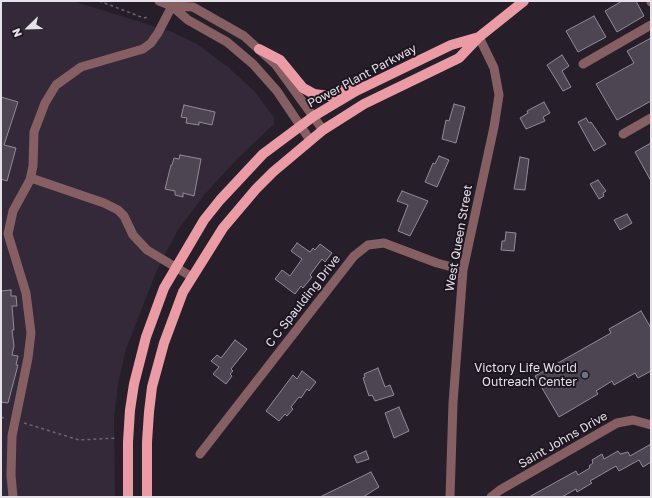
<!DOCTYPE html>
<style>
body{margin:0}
#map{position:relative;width:652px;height:498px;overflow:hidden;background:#261f2a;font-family:"Golos Text",sans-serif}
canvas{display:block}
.frame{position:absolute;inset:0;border:2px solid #e6e2e9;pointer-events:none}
.north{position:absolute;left:8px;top:8px;width:40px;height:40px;-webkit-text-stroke:3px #1d1621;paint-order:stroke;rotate:247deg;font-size:11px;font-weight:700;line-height:16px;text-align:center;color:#e6e2e9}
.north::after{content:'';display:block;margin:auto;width:14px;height:18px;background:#e6e2e9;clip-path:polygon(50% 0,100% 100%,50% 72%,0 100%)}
</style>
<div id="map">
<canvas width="652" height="498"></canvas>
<div class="frame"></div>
<div class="north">N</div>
</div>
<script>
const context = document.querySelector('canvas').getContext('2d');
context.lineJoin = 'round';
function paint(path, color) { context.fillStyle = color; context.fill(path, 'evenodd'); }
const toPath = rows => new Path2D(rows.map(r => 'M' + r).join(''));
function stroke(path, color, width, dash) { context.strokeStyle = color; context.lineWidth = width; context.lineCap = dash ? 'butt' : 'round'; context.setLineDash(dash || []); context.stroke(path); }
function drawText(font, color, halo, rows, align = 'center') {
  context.font = font + ' "Golos Text",sans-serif'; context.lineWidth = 4; context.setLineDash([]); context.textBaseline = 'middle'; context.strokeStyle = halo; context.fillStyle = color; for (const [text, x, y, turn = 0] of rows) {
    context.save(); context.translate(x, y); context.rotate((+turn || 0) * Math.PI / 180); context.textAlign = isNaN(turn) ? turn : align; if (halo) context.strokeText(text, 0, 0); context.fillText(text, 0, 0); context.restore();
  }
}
paint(toPath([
 [1,1,73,1,172,32,197,44,228,67,254,91,274,117,274,124,237,159,205,194,178,230,157,270,126,349,118,384,114,419,115,497,1,497]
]), '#332939');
const building = toPath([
 [622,1,636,1,644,16,617,32,605,11,622,1],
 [594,16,606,37,578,52,566,31,594,16],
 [651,38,651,101,617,120,596,84,634,63,627,51,651,38],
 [562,55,569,66,562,71,571,87,563,91,547,65,562,55],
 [1,97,18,102,4,145,16,148,7,181,1,179,1,97],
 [544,102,550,113,543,117,545,121,526,129,520,118,528,113,527,111,544,102],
 [454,104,465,107,456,143,442,139,446,120,449,121,454,104],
 [184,105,215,112,212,125,199,122,199,125,186,123,187,118,181,117,184,105],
 [586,118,589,123,591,122,606,144,594,151,578,122,586,118],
 [651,143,651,181,635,152,651,143],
 [180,155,201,159,194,196,183,193,183,197,175,195,175,191,165,189,171,165,172,165,174,158,179,159,180,155],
 [439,156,449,160,437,187,425,182,433,163,435,164,439,156],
 [520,157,529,159,525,190,514,189,520,157],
 [598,180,606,191,603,193,604,196,599,199,590,184,598,180],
 [402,191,428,201,410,236,398,231,408,205,397,201,402,191],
 [627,214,632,223,620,230,614,220,627,214],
 [506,232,516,233,514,251,501,250,502,241,505,241,506,232],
 [297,243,310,252,313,248,315,250,320,244,332,253,325,262,322,259,310,275,312,277,303,288,301,286,295,294,275,279,282,270,290,276,302,259,291,251,297,243],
 [11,290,11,296,16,296,17,306,12,306,14,330,12,330,14,346,12,355,18,356,16,365,18,365,8,403,1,402,1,291,11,290],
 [641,311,651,328,651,371,638,378,635,373,614,385,612,381,596,391,598,394,559,417,535,376,611,333,609,329,641,311],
 [235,340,247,349,231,369,233,371,230,374,232,376,226,384,213,374,219,367,211,361,217,355,221,358,235,340],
 [378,368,385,387,390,385,394,395,375,401,372,395,369,396,363,378,365,377,364,374,378,368],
 [302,371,316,382,309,391,307,389,301,398,299,397,291,407,293,409,287,416,285,414,279,421,266,411,293,375,297,379,302,371],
 [399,407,409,431,394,438,385,413,399,407],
 [651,444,651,462,643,467,639,460,619,471,616,466,590,481,592,483,577,492,576,489,562,497,529,497,576,471,578,475,590,468,589,466,593,463,592,460,602,454,604,459,618,451,620,454,628,452,630,456,651,444],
 [366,451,369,459,357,463,354,456,366,451],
 [371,472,379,487,363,497,320,497,371,472]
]);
paint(building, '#4d4652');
stroke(building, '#938b98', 1);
stroke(toPath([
 [99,1,144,18,148,17],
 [1,417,7,419],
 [24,423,79,440,117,438]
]), '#6b656f', 1.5, [3, 3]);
stroke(toPath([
 [159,1,172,6,193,7,244,36,276,65,323,130],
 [651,1,651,2],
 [172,6,188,20,227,42,253,64,277,91,310,140],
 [583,64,651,25],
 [623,134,651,118],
 [31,178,104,203,118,210,124,216,133,235,147,250,192,277],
 [200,454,354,256,368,245,384,243,437,263,463,270],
 [13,497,11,475,12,436,28,358,31,333,26,293,8,234,13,211,30,180,33,166,34,132,45,103,56,85,81,67,143,49,151,43,158,33,172,6],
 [450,497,453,403,463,270,494,127,499,95,494,68,479,37],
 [491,497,500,490,617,423,633,420,651,425]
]), '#865f63', 9);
stroke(toPath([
 [259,49,280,60,303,88,314,94,329,96,359,82],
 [128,497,128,442,130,410,134,384,146,337,164,288,204,220,220,200,263,154,314,116,356,91,451,45,479,37],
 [147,497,147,442,149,412,152,387,164,343,183,292,223,228,256,189,273,172,323,130,364,104,459,58,479,37,524,1]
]), '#eb9ba4', 10);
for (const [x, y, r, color] of [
 [585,375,4,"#6b7280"]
]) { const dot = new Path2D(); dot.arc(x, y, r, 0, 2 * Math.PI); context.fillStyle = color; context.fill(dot); stroke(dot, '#1d1621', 1.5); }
drawText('12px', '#e6e2e9', '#1d1621', [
 ["Power Plant Parkway",362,76,-28],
 ["West Queen Street",459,238,-80],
 ["C C Spaulding Drive",303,301,-52],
 ["Saint Johns Drive",563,440,-30]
]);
drawText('12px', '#e6e2e9', '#1d1621', [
 ["Victory Life World",577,368],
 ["Outreach Center",577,382]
], 'right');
</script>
